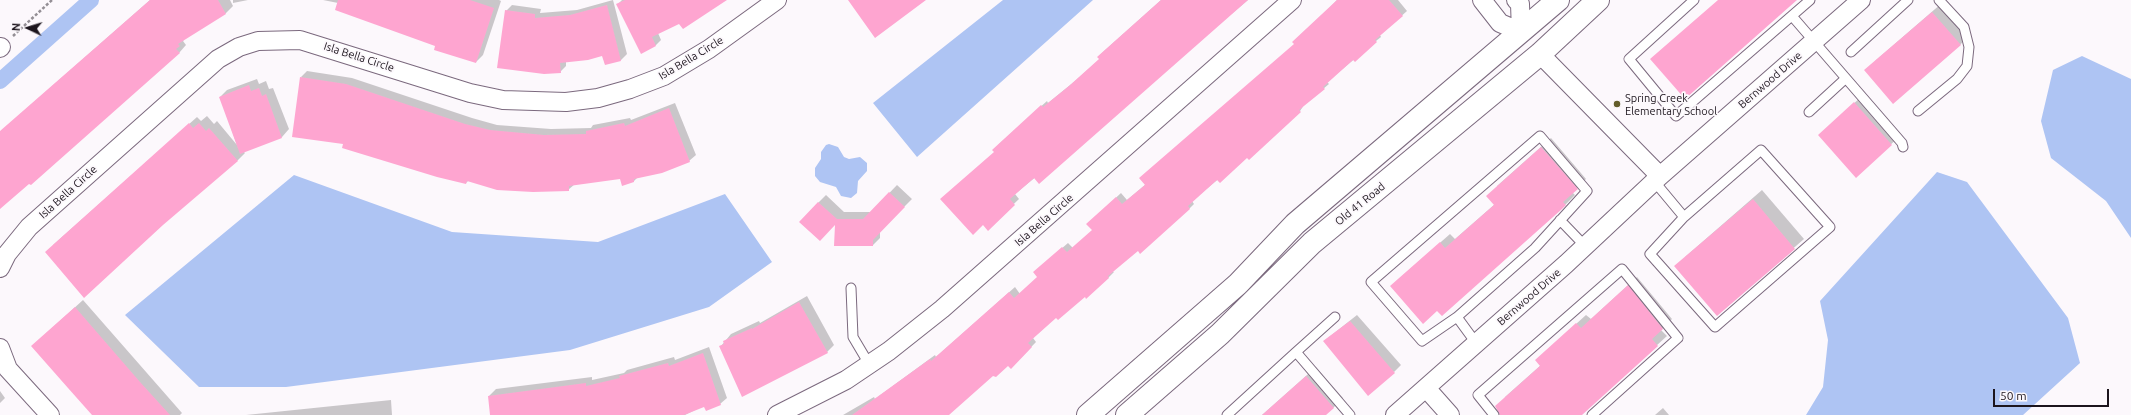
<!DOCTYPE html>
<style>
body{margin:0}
#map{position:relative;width:2131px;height:415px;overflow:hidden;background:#fcf8fc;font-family:Ubuntu,sans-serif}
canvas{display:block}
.north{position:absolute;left:8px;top:8px;width:40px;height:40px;-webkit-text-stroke:3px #fcf8fc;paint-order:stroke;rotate:274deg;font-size:11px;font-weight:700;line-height:16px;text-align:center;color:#1c151d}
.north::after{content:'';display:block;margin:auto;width:14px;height:18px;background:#1c151d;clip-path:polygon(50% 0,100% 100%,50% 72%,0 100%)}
.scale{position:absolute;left:1993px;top:389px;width:116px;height:18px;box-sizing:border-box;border:2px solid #1c151d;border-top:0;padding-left:5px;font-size:12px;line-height:14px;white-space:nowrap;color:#1c151d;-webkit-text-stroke:3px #fcf8fc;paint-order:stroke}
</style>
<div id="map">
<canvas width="2131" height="415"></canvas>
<div class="north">N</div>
<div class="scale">50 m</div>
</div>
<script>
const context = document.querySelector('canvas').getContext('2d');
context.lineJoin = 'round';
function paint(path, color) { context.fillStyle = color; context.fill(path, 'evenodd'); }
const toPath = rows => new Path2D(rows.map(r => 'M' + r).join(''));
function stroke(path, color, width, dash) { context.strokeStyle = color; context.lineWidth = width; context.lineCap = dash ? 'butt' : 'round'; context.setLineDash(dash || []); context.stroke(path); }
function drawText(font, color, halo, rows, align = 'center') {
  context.font = font + ' Ubuntu,sans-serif'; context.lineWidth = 3.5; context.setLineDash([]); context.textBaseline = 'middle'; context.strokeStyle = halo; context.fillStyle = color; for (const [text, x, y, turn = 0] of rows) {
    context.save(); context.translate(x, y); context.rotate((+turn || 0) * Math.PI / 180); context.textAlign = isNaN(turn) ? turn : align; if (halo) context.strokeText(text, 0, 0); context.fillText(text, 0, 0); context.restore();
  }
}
paint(toPath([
 [1003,0,1093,0,917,157,873,103],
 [2082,56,2131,79,2131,238,2106,201,2051,158,2041,121,2053,70],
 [829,144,838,147,844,157,849,159,860,157,867,163,867,171,858,181,857,193,851,198,841,196,836,187,820,182,815,176,815,168,821,159,821,152,826,145],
 [1937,172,1967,182,2068,318,2080,363,2023,415,1806,415,1823,387,1828,340,1820,301],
 [294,175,452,232,598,242,725,194,772,262,709,307,570,350,286,387,199,387,125,315]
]), '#aec4f3');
paint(toPath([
 [150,0,230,0,233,6,226,13,186,37,183,41,186,45,179,53,0,208,0,132],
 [233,0,248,0,233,3],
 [323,0,499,0,501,1,483,55,476,62,338,3],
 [613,0,627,54,621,60,605,64,603,55,566,61,566,66,560,72,506,11,512,5,541,9,540,13,577,10],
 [622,0,723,0,658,33,661,40,656,45,642,52,618,4],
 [1161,0,1248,0,1144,88,1015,194,1019,199,988,229,995,152,998,145,1047,101,1048,103,1075,81,1100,59,1098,57,1103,52],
 [1337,0,1398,0,1407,11,1380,35,1381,37,1376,41,1327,82,1329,84,1304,105,1300,111,1192,201,1194,204,1190,208,1112,271,1114,272,1109,277,1086,297,1085,296,1057,316,1033,338,1036,342,1011,368,1008,365,992,375,948,415,843,415,874,397,875,399,935,355,936,357,1015,287,1020,294,1038,277,1039,268,1068,243,1073,248,1093,230,1093,219,1121,193,1127,200,1146,184,1295,44],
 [1942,3,1969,35,1960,45,1875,61],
 [307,71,352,78,472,118,497,125,551,129,591,128,593,125,630,118,631,120,675,103,696,155,689,161,638,177,634,181,621,178,575,184,568,190,469,180,466,183,344,143,301,77],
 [257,79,259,84,266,81,269,89,273,88,289,129,282,137,243,151,245,153,238,160,163,224,53,245,197,117,201,121,207,116,214,124,217,121,237,145,220,97,227,90],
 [1862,96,1899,137,1856,176,1827,128],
 [1551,138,1586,179,1572,192,1575,195,1562,208,1401,277,1450,234,1455,239,1495,204,1497,186],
 [897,185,912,199,880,231,880,238,873,245,836,223,818,203,826,195,844,212,871,212],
 [1762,190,1804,239,1717,315,1685,257],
 [1637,277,1672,319,1661,330,1667,336,1580,415,1501,415,1505,397,1541,365,1546,351,1586,315,1591,319],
 [807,296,834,345,827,352,721,346,731,334,759,321,760,323],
 [83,300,182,413,180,415,94,415,40,339],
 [1357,315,1401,365,1394,372,1324,341],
 [709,347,727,398,720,404,705,405,685,415,491,415,489,396,496,389,592,377,592,380,624,373,627,370,674,357,675,360],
 [1316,367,1343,398,1333,408,1325,415,1262,415],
 [0,391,5,398,0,403],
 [391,400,392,415,246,415],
 [1663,408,1669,415,1655,415]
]), '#0003');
stroke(toPath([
 [0,81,91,0]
]), '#aec4f3', 16);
paint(toPath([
 [150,0,218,0,226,14,178,44,180,46,176,49,180,53,31,185,29,184,0,209,0,131],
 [338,0,470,0,494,8,476,63,434,50,435,46,335,10],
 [625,0,727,0,683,29,679,24,652,37,656,46,641,54,616,4],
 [848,0,926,0,875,38],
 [1161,0,1248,0,1039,184,1034,178,1010,199,1015,205,988,231,983,225,973,235,940,199,994,152,992,150,1041,105,1043,107,1069,86,1099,59,1097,57],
 [1337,0,1389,0,1403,16,1375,40,1377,42,1355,62,1353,60,1323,87,1325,89,1299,110,1301,112,1249,160,1247,158,1220,183,1217,180,1188,206,1190,209,1140,254,1138,251,1108,276,1109,278,1086,299,1085,297,1058,320,1056,318,1028,343,1032,347,1011,369,1008,366,996,377,993,376,949,415,852,415,930,359,931,361,1009,292,1014,298,1037,277,1033,272,1062,247,1067,252,1092,230,1086,224,1116,197,1122,204,1145,185,1139,178,1294,44,1292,42],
 [1718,0,1797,0,1685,99,1650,59],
 [607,5,621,61,605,65,602,56,588,60,560,63,561,73,544,74,497,68,505,10,535,14,535,18,570,15],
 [1932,12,1961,45,1893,104,1864,70],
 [300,77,346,84,465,124,490,130,544,135,586,134,586,131,624,123,625,126,669,108,690,162,662,173,634,179,634,182,622,186,620,179,569,186,569,191,533,192,497,190,467,181,466,184,437,177,342,148,343,144,292,137],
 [249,85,251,91,259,88,262,96,266,94,282,138,240,154,219,97],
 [1854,102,1892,145,1856,178,1818,135],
 [189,123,193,128,199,123,206,131,209,128,238,161,163,225,84,298,45,252],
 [1541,147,1578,189,1563,202,1566,205,1562,209,1442,316,1437,311,1423,324,1390,286,1440,242,1445,248,1494,205,1486,196],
 [889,192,905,207,873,240,873,246,834,246,835,225,820,241,799,222,818,202,837,219,863,219],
 [1753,199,1795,249,1717,316,1674,266],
 [1628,285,1663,329,1652,339,1658,346,1582,415,1500,415,1495,406,1540,366,1535,360,1576,323,1581,328],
 [799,302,828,353,742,397,719,346,724,344,723,341,752,328,752,329],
 [75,307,140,382,170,415,92,415,68,388,31,346],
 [1350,321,1395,373,1368,396,1323,341],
 [703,353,721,405,706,411,704,407,684,415,490,415,488,396,586,383,586,386,620,378,619,376,668,363,669,366],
 [1306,376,1334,408,1326,415,1262,415]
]), '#fea5d0');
const lane = toPath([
 [1694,0,1629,59,1676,116,1810,0],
 [1792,16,1902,143,1903,147],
 [1851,52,1908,0],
 [1918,111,1957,79,1967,66,1969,47,1964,27,1939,0],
 [1809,112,1845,79],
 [1654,181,1684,217,1650,254,1715,327,1830,227,1761,150,1684,217],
 [1560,220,1585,246],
 [851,288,853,337,869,364],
 [1335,317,1296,352,1350,415],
 [1457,317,1535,248,1587,191,1540,136,1371,282,1422,341,1457,317,1476,343],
 [1227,415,1296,352],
 [1494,415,1478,395,1622,269,1678,338,1592,415]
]);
const street = toPath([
 [1482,0,1500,23,1521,32,1520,4,1516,0],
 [0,48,1,47],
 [1540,54,1660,176],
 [0,268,7,254,29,227,218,59,239,47,258,41,300,40,470,93,503,100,566,102,598,98,630,89,664,76,709,49,777,0],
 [0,348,8,369,50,415],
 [1426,388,1450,415],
 [777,415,846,380,889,351,942,309,1292,0],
 [1395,415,1566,264,1660,176,1861,0]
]);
const secondary = toPath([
 [1088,415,1238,284,1295,224,1558,0],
 [1127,415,1220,334,1312,243,1540,54,1598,0]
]);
stroke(lane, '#7b697e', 11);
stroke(street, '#7b697e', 20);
stroke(secondary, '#7b697e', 24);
stroke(toPath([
 [13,36,52,0]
]), '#948f95', 2.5, [3, 2]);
stroke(lane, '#fff', 9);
stroke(street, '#fff', 18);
stroke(secondary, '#fff', 22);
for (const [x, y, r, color] of [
 [1617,104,4,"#635d2a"]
]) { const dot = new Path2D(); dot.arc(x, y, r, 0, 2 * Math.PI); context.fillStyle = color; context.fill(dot); stroke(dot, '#fcf8fc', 1.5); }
drawText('11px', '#1c151d', '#fcf8fc', [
 ["Isla Bella Circle",359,57,18],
 ["Isla Bella Circle",691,58,-31],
 ["Bernwood Drive",1770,80,-41],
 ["Isla Bella Circle",68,192,-42],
 ["Old 41 Road",1360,204,-39],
 ["Isla Bella Circle",1044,220,-41],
 ["Bernwood Drive",1529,297,-41]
]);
drawText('11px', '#1c151d', '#fcf8fc', [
 ["Spring Creek",1625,98],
 ["Elementary School",1625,111]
], 'left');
</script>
